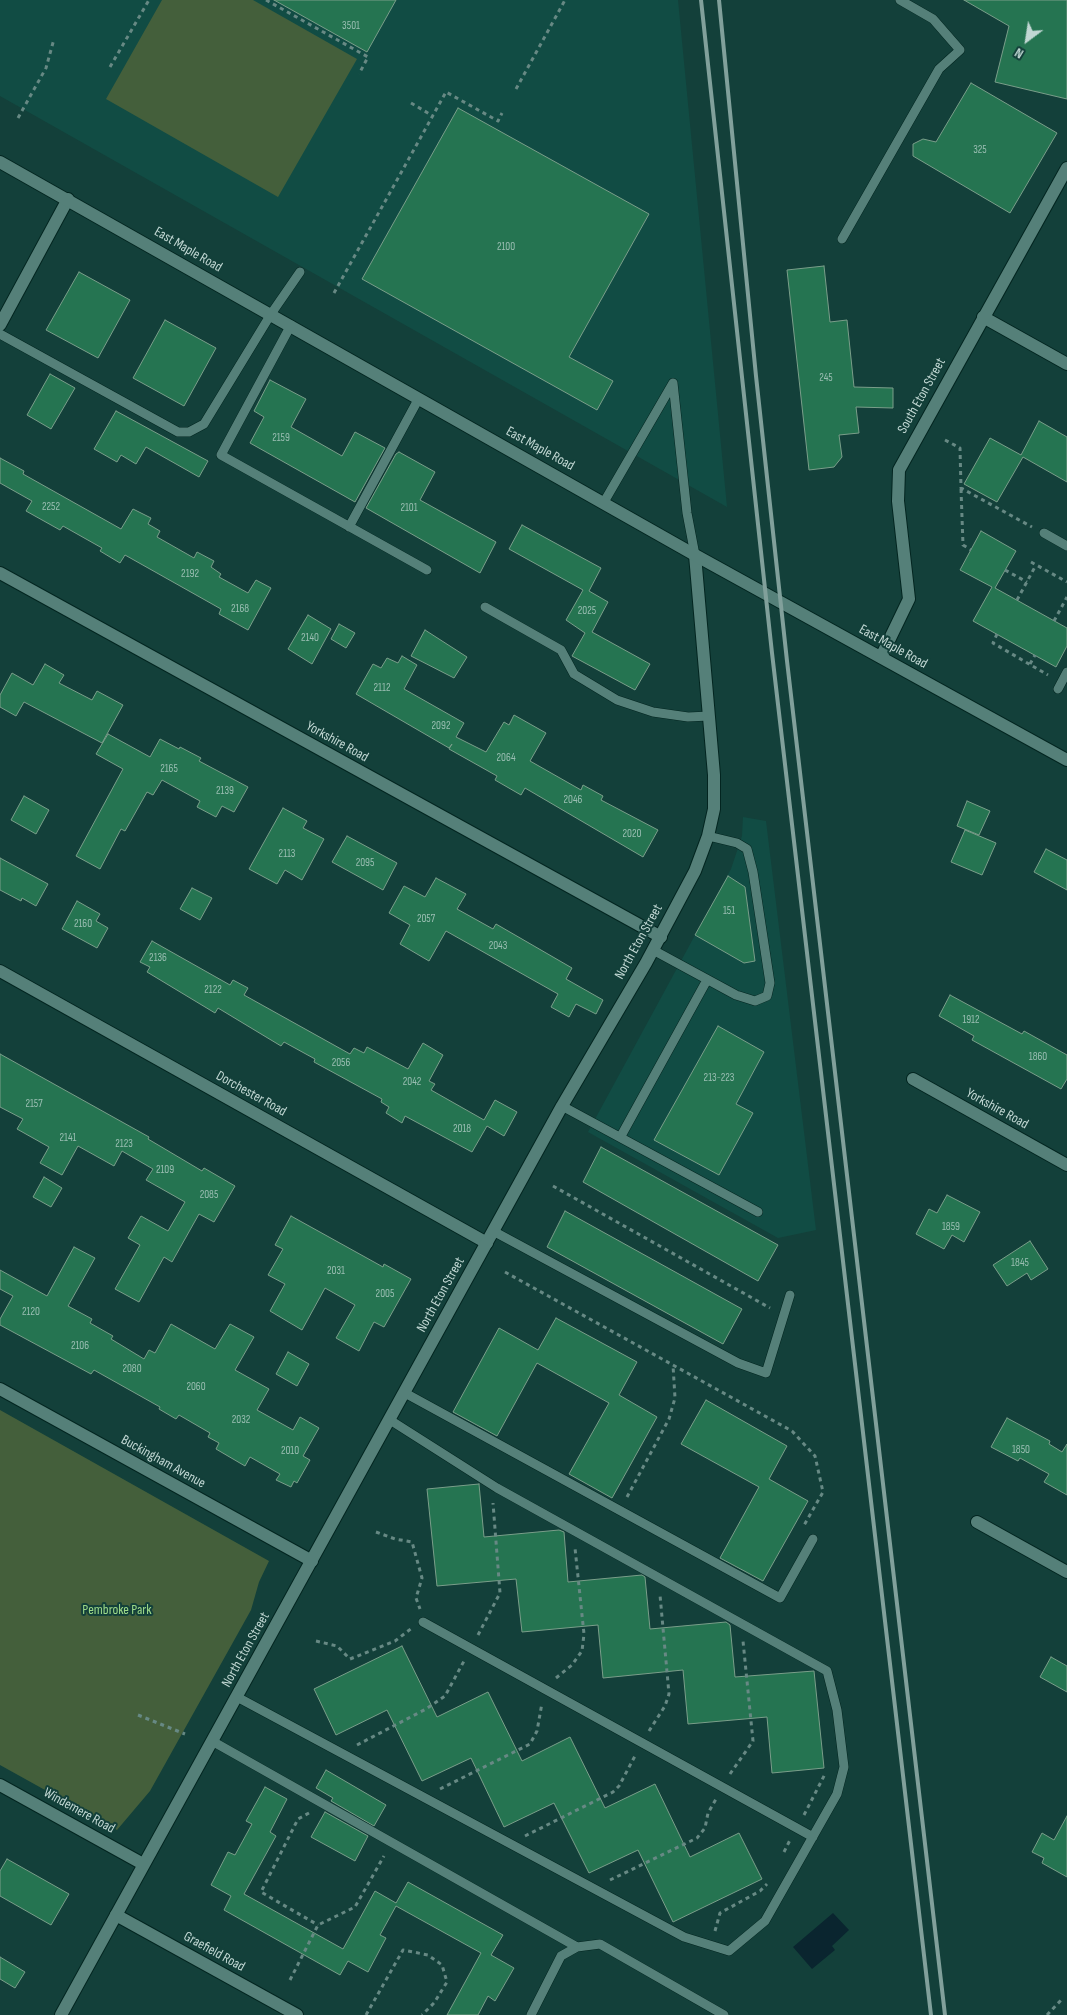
<!DOCTYPE html>
<style>
body{margin:0}
#map{position:relative;width:1067px;height:2015px;overflow:hidden;background:#13403a;font-family:"Sofia Sans Condensed",sans-serif}
canvas{display:block}
.north{position:absolute;left:1002px;top:15px;width:50px;height:50px;-webkit-text-stroke:4px #13403a;paint-order:stroke;rotate:211deg;font-size:14px;font-weight:700;line-height:20px;text-align:center;color:#c1d7d3}
.north::after{content:'';display:block;margin:auto;width:18px;height:22px;background:#c1d7d3;clip-path:polygon(50% 0,100% 100%,50% 72%,0 100%)}
</style>
<div id="map">
<canvas width="1067" height="2015"></canvas>
<div class="north">N</div>
</div>
<script>
const context = document.querySelector('canvas').getContext('2d');
context.lineJoin = 'round';
function paint(path, color) { context.fillStyle = color; context.fill(path, 'evenodd'); }
const toPath = rows => new Path2D(rows.map(r => 'M' + r).join(''));
function stroke(path, color, width, dash) { context.strokeStyle = color; context.lineWidth = width; context.lineCap = dash ? 'butt' : 'round'; context.setLineDash(dash || []); context.stroke(path); }
function drawText(font, color, halo, rows, align = 'center') {
  context.font = font + ' "Sofia Sans Condensed",sans-serif'; context.lineWidth = 4; context.setLineDash([]); context.textBaseline = 'middle'; context.strokeStyle = halo; context.fillStyle = color; for (const [text, x, y, turn = 0] of rows) {
    context.save(); context.translate(x, y); context.rotate((+turn || 0) * Math.PI / 180); context.textAlign = isNaN(turn) ? turn : align; if (halo) context.strokeText(text, 0, 0); context.fillText(text, 0, 0); context.restore();
  }
}
paint(toPath([
 [0,0,678,0,727,507,0,96],
 [743,817,766,821,816,1230,778,1238,588,1132,731,869,742,836]
]), '#114c44');
paint(toPath([
 [162,0,253,0,357,59,278,197,106,99],
 [0,1410,269,1561,259,1582,251,1610,150,1791,117,1830,0,1765]
]), '#445f3b');
paint(toPath([
 [833,1913,849,1930,832,1946,835,1950,812,1969,793,1947]
]), '#0a252f');
const building = toPath([
 [274,0,396,0,367,52,274,0],
 [964,0,1067,0,1067,99,995,82,1009,26,964,0],
 [971,83,1057,133,1010,213,913,156,913,144,923,139,936,142,971,83],
 [458,108,649,214,569,357,613,381,597,410,362,279,458,108],
 [824,266,830,322,847,320,854,387,893,388,893,408,856,407,859,433,839,435,842,457,834,467,809,470,787,270,824,266],
 [79,272,130,300,98,358,46,330,79,272],
 [165,320,216,348,184,406,133,378,165,320],
 [50,374,75,388,51,429,27,415,50,374],
 [270,380,306,399,291,427,342,456,355,432,385,448,355,502,250,443,264,417,254,411,270,380],
 [116,411,208,461,199,477,146,447,136,464,121,455,117,462,94,449,116,411],
 [1039,421,1067,437,1067,482,1023,457,997,502,964,484,990,438,1021,455,1039,421],
 [399,452,435,472,420,500,496,542,480,573,366,508,396,454,399,452],
 [0,458,24,471,23,474,121,529,133,509,151,518,148,524,160,531,157,537,194,558,197,552,214,561,211,567,221,574,219,577,248,593,256,580,271,588,248,630,219,614,221,609,125,555,120,563,100,551,102,548,63,526,60,530,26,511,32,501,0,483,0,458],
 [522,525,601,568,589,591,608,602,592,632,650,664,635,690,572,656,585,633,566,620,583,590,509,549,522,525],
 [981,531,1016,551,995,588,1067,628,1067,646,1056,667,973,621,992,587,960,570,981,531],
 [308,615,331,629,312,664,288,649,308,615],
 [339,624,355,633,346,648,331,639,339,624],
 [425,630,467,657,454,678,411,656,425,630],
 [402,656,417,665,404,689,464,723,456,737,486,752,504,722,509,725,514,715,546,733,530,761,581,790,583,785,603,796,601,800,658,830,643,857,525,788,521,795,495,780,497,776,449,749,452,744,449,748,356,694,373,664,381,668,387,658,398,663,402,656],
 [45,664,64,675,59,683,92,700,97,691,123,705,102,743,24,702,16,716,0,707,0,695,12,673,33,685,45,664],
 [108,734,150,757,160,739,179,749,180,747,201,758,199,761,248,787,234,812,222,806,216,817,197,807,200,801,162,780,153,795,147,792,125,831,121,829,100,869,76,856,123,769,96,754,108,734],
 [24,796,49,810,36,834,11,820,24,796],
 [967,801,990,811,979,835,957,826,967,801],
 [283,808,307,821,303,828,324,839,302,880,285,870,277,884,249,869,283,808],
 [965,830,996,843,982,875,951,862,965,830],
 [347,836,397,863,383,890,332,862,347,836],
 [1046,849,1067,860,1067,890,1034,872,1046,849],
 [0,858,48,884,36,906,22,898,21,901,0,890,0,858],
 [728,876,745,887,755,961,744,963,695,935,728,876],
 [436,878,466,894,457,909,493,929,496,924,572,968,566,979,603,1000,596,1014,576,1004,569,1017,551,1007,558,994,446,931,429,961,400,944,410,925,389,913,404,886,425,897,436,878],
 [192,888,212,898,200,920,180,909,192,888],
 [77,901,100,914,96,921,108,928,97,948,62,929,77,901],
 [152,941,230,985,233,980,248,988,244,995,350,1054,354,1048,364,1053,367,1047,408,1069,423,1043,443,1055,429,1081,435,1084,431,1090,484,1120,495,1100,517,1112,504,1136,487,1126,472,1152,405,1116,402,1123,386,1113,389,1107,381,1102,382,1099,314,1062,315,1059,284,1042,281,1046,218,1008,215,1013,147,972,150,967,140,962,152,941],
 [950,995,1022,1034,1024,1031,1067,1055,1067,1079,1061,1089,972,1040,974,1036,939,1016,950,995],
 [718,1026,764,1052,736,1104,753,1113,719,1175,654,1140,718,1026],
 [0,1054,149,1137,148,1139,202,1171,204,1168,235,1186,214,1222,199,1214,172,1262,164,1257,139,1302,115,1289,140,1245,128,1238,141,1216,168,1231,185,1202,146,1180,153,1169,122,1151,114,1166,78,1146,62,1175,40,1163,49,1147,17,1129,23,1119,0,1107,0,1054],
 [601,1147,778,1245,758,1281,583,1182,601,1147],
 [44,1177,62,1188,51,1207,33,1197,44,1177],
 [947,1195,980,1212,964,1242,952,1235,944,1249,916,1234,929,1209,937,1213,947,1195],
 [565,1211,742,1309,723,1344,547,1247,565,1211],
 [291,1216,383,1267,384,1264,411,1279,384,1327,374,1322,359,1351,336,1338,355,1305,325,1288,302,1330,270,1311,285,1284,268,1275,283,1249,275,1245,291,1216],
 [1030,1241,1048,1269,1031,1280,1027,1273,1007,1286,993,1265,1030,1241],
 [74,1247,95,1258,68,1306,92,1319,90,1323,113,1336,111,1339,144,1359,149,1350,155,1353,171,1324,215,1349,230,1324,254,1337,235,1370,269,1389,257,1410,293,1430,300,1417,319,1428,303,1456,310,1460,297,1483,294,1481,291,1487,276,1480,280,1474,250,1457,245,1466,216,1449,219,1443,208,1437,210,1433,179,1415,176,1419,159,1409,160,1407,94,1370,91,1374,0,1325,0,1319,13,1296,0,1289,0,1270,47,1296,74,1247],
 [556,1318,637,1362,619,1395,657,1417,612,1498,569,1474,609,1403,537,1363,497,1436,453,1412,499,1328,538,1350,556,1318],
 [288,1352,309,1364,297,1386,276,1374,288,1352],
 [706,1400,787,1446,769,1479,808,1501,763,1581,720,1558,759,1487,681,1444,706,1400],
 [1007,1418,1050,1441,1049,1444,1062,1452,1067,1444,1067,1495,1044,1482,1049,1474,1020,1458,1018,1461,991,1447,1007,1418],
 [479,1484,484,1537,559,1530,564,1532,568,1582,642,1575,645,1577,650,1629,726,1622,730,1625,735,1677,814,1671,824,1768,772,1773,767,1717,688,1724,683,1670,603,1678,598,1625,522,1632,516,1579,437,1586,427,1489,479,1484],
 [402,1646,437,1717,488,1692,522,1761,570,1737,605,1808,655,1784,690,1857,739,1833,762,1879,673,1922,638,1850,589,1873,554,1803,504,1827,471,1758,422,1781,387,1710,336,1735,314,1689,402,1646],
 [1051,1657,1067,1666,1067,1692,1040,1677,1051,1657],
 [326,1770,386,1805,374,1826,331,1801,333,1798,316,1788,326,1770],
 [265,1787,287,1799,270,1832,276,1836,244,1894,343,1949,375,1891,396,1903,408,1882,503,1935,491,1955,514,1968,495,2001,488,1996,478,2015,447,2015,481,1953,396,1906,380,1935,386,1938,368,1972,348,1961,340,1975,224,1910,231,1896,211,1885,228,1852,235,1855,252,1824,246,1821,265,1787],
 [325,1812,368,1836,355,1861,311,1837,325,1812],
 [1067,1816,1067,1877,1042,1863,1044,1858,1032,1852,1042,1833,1054,1840,1067,1816],
 [7,1859,69,1894,51,1925,0,1896,0,1871,7,1859],
 [0,1957,25,1972,15,1988,0,1979,0,1957]
]);
paint(building, '#257451');
stroke(building, '#7a9e8a', 1);
const service = toPath([
 [842,239,939,69,960,50,933,19,900,0],
 [291,325,221,455,427,570],
 [0,334,178,432,189,432,204,424,271,314,300,272],
 [673,383,687,513,695,555],
 [604,502,673,383],
 [349,527,419,398],
 [1044,533,1067,546],
 [485,607,561,650,574,674,617,700,653,712,688,717,709,716],
 [1058,689,1067,672],
 [653,950,736,995,755,1001,767,996,770,983,753,872,747,849,737,843,708,836],
 [562,1106,758,1212],
 [621,1136,707,980],
 [493,1231,738,1363,766,1373,790,1295],
 [405,1393,780,1598,813,1539],
 [423,1622,813,1837],
 [237,1697,684,1937,729,1951,765,1921,837,1794,844,1767,837,1710,827,1671,497,1488,390,1420],
 [212,1741,577,1947],
 [531,2015,561,1956,577,1947,600,1944,724,2015]
]);
const minor = toPath([
 [983,317,1067,364],
 [0,325,68,199],
 [0,573,661,937],
 [0,971,487,1243],
 [913,1079,1067,1165],
 [0,1389,312,1561],
 [977,1522,1067,1572],
 [0,1785,143,1864],
 [116,1915,297,2015]
]);
const tertiary = toPath([
 [881,657,909,599,898,501,899,470,1067,168],
 [61,2015,562,1106,646,963,695,871,708,836,714,809,714,775,695,555]
]);
const secondary = toPath([
 [0,162,695,555,1067,760]
]);
stroke(service, '#032520', 10);
stroke(minor, '#032520', 14);
stroke(tertiary, '#032520', 14);
stroke(secondary, '#032520', 14);
stroke(toPath([
 [266,0,368,57,359,74],
 [110,67,149,0],
 [516,89,565,0],
 [411,103,433,116],
 [18,118,46,68,54,39],
 [334,293,446,92,498,121,502,113],
 [945,440,960,448,961,488,1032,527],
 [961,489,963,545,971,550],
 [1031,562,1067,582],
 [1005,570,1027,582],
 [1017,600,1036,565],
 [1054,621,1067,597],
 [997,634,993,643,1048,675],
 [1030,664,1035,655],
 [553,1186,770,1308],
 [505,1272,792,1431,815,1456,823,1492,803,1527],
 [627,1497,669,1419,675,1398,673,1365],
 [376,1532,395,1539,412,1542,422,1578,416,1598,420,1609],
 [478,1635,500,1593,493,1503],
 [316,1641,337,1646,350,1659,395,1641,412,1628],
 [556,1678,572,1665,582,1651,584,1634,575,1548],
 [138,1715,185,1734],
 [649,1731,665,1706,669,1694,660,1595],
 [357,1745,426,1709,445,1696,464,1661],
 [730,1774,753,1741,743,1641],
 [440,1789,530,1744,537,1731,542,1703],
 [309,1813,298,1819,261,1892,318,1925],
 [804,1815,825,1774],
 [525,1836,613,1792,619,1786,635,1756],
 [784,1852,790,1840],
 [610,1880,697,1838,705,1828,708,1813,716,1799],
 [715,1931,720,1913,760,1891,767,1884],
 [290,1980,318,1925,355,1907,384,1856],
 [366,2015,403,1950,428,1955,442,1965,447,1982,434,2003,422,2015],
 [1047,2015,1063,1998]
]), '#678984', 3, [4, 4]);
stroke(service, '#558079', 9);
stroke(minor, '#558079', 12);
stroke(tertiary, '#558079', 12);
stroke(secondary, '#558079', 12);
stroke(toPath([
 [701,0,772,653,931,2015],
 [719,0,756,376,787,661,945,2015]
]), '#81a09b', 4);
drawText('11px', '#9abeb2', null, [
 ["3501",351,26],
 ["325",980,150],
 ["2100",506,247],
 ["245",826,378],
 ["2159",281,438],
 ["2252",51,507],
 ["2101",409,508],
 ["2192",190,574],
 ["2168",240,609],
 ["2025",587,611],
 ["2140",310,638],
 ["2112",382,688],
 ["2092",441,726],
 ["2064",506,758],
 ["2165",169,769],
 ["2139",225,791],
 ["2046",573,800],
 ["2020",632,834],
 ["2113",287,854],
 ["2095",365,863],
 ["151",729,911],
 ["2057",426,919],
 ["2160",83,924],
 ["2043",498,946],
 ["2136",158,958],
 ["2122",213,990],
 ["1912",971,1020],
 ["1860",1038,1057],
 ["2056",341,1063],
 ["213-223",719,1078],
 ["2042",412,1082],
 ["2157",34,1104],
 ["2018",462,1129],
 ["2141",68,1138],
 ["2123",124,1144],
 ["2109",165,1170],
 ["2085",209,1195],
 ["1859",951,1227],
 ["1845",1020,1263],
 ["2031",336,1271],
 ["2005",385,1294],
 ["2120",31,1312],
 ["2106",80,1346],
 ["2080",132,1369],
 ["2060",196,1387],
 ["2032",241,1420],
 ["1850",1021,1450],
 ["2010",290,1451]
]);
drawText('14px', '#c1d7d3', '#13403a', [
 ["East Maple Road",188,250,30],
 ["South Eton Street",922,396,-61],
 ["East Maple Road",540,449,29],
 ["East Maple Road",893,647,29],
 ["Yorkshire Road",337,742,29],
 ["North Eton Street",639,942,-61],
 ["Dorchester Road",251,1094,29],
 ["Yorkshire Road",997,1109,29],
 ["North Eton Street",441,1295,-61],
 ["Buckingham Avenue",163,1462,29],
 ["North Eton Street",246,1650,-61],
 ["Windemere Road",79,1811,29],
 ["Graefield Road",214,1952,29]
]);
drawText('14px', '#9eda89', '#13403a', [
 ["Pembroke Park",117,1610]
]);
</script>
